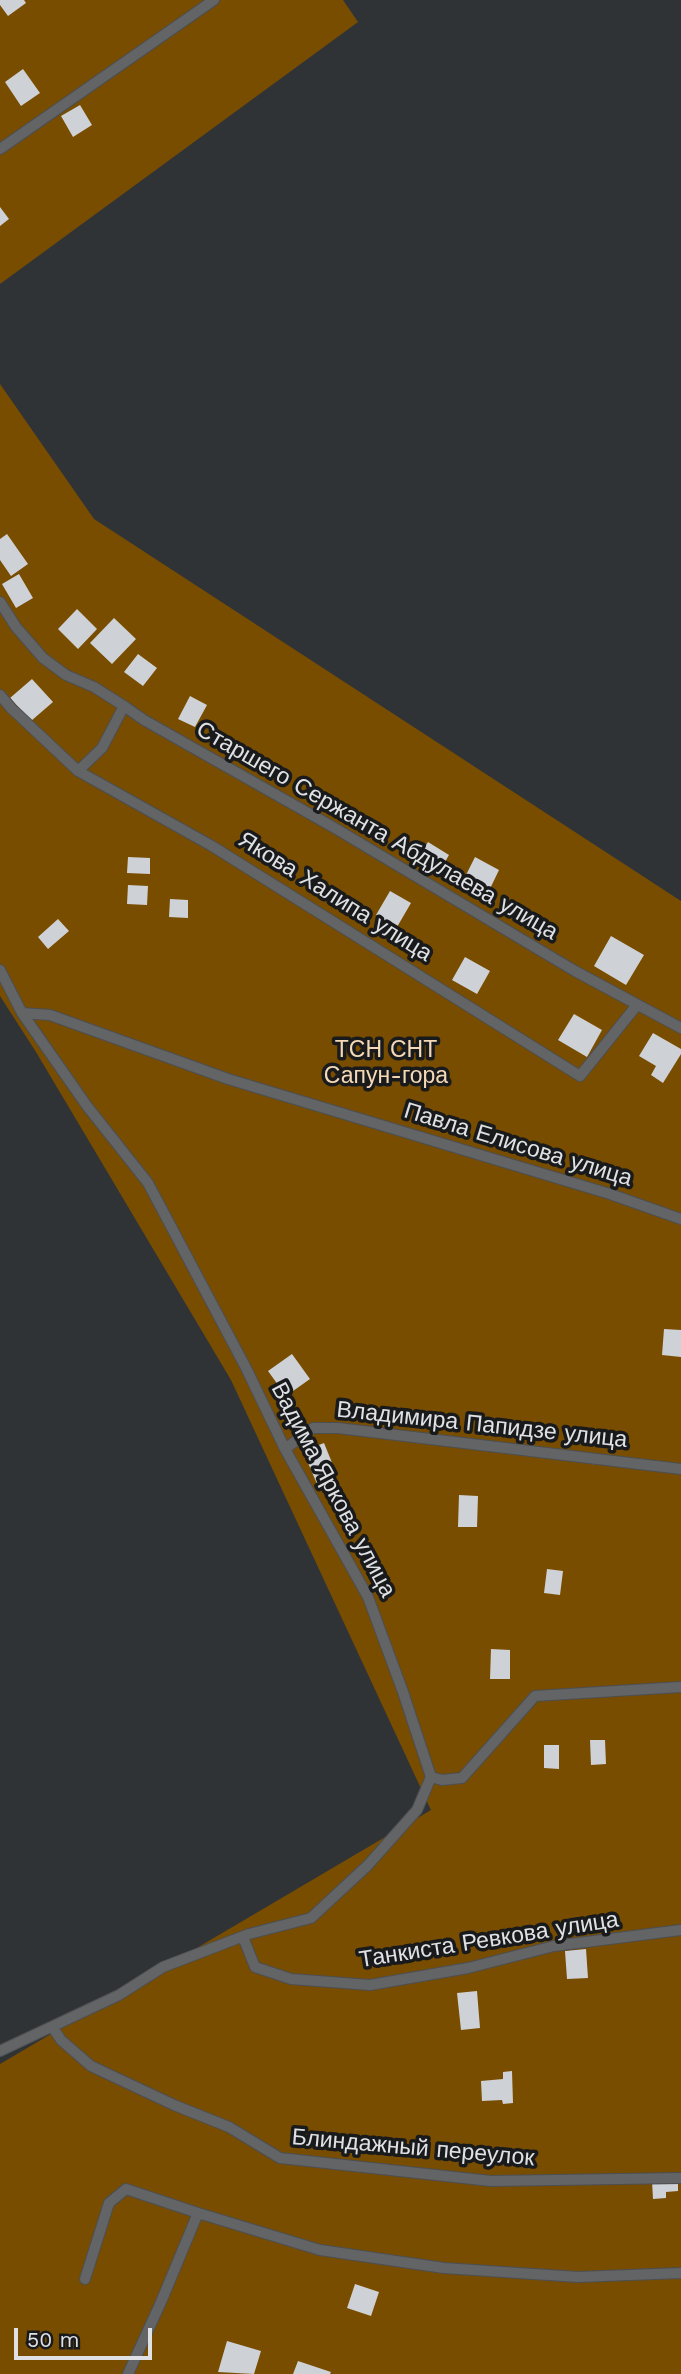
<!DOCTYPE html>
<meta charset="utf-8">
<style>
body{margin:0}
#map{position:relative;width:681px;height:2374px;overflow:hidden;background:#303336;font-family:"Work Sans",sans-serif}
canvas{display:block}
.scale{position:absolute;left:14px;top:2328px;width:138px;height:32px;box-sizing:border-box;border:4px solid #dfe1e4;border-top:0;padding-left:9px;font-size:21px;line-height:24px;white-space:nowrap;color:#dfe1e4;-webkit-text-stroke:5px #191a1c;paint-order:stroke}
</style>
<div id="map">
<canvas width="681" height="2374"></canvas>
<div class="scale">50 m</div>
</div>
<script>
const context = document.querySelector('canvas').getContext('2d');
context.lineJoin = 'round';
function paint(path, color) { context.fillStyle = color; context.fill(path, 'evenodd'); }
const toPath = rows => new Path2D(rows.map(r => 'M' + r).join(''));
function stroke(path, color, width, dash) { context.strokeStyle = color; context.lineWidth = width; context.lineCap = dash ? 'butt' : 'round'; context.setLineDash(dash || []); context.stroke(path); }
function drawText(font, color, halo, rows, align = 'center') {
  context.font = font + ' "Work Sans",sans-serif'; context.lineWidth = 7; context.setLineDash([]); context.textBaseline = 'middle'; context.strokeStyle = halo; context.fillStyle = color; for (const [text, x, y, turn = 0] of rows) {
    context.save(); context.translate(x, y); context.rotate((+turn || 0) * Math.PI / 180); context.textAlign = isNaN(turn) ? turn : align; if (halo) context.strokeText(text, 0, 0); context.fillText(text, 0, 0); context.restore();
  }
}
paint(toPath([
 [0,0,343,0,358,22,0,284],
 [0,384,94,519,681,901,681,2374,0,2374,0,2064,431,1810,231,1380,36,1052,0,996]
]), '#794d00');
paint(toPath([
 [0,0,24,0,26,3,8,16,0,5],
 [23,69,40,93,21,106,5,82],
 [80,105,92,125,73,137,61,116],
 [0,207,9,219,0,226],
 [7,534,28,564,11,576,0,560,0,539],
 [19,574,33,598,16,608,2,584],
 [77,609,97,629,78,649,58,629],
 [114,618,136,639,112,664,90,643],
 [138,654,157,668,143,686,124,672],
 [32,679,53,702,31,721,10,698],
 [190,696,207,705,195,727,178,719],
 [428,842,449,855,438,874,416,861],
 [128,857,150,858,150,874,127,873],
 [475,857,499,870,487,895,462,883],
 [128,885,148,886,147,905,127,904],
 [390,891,411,903,397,927,376,915],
 [170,899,188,900,188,918,169,917],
 [58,919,69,931,48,949,38,937],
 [611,936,644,955,626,985,594,966],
 [465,957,490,971,477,994,452,980],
 [574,1014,602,1030,587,1057,558,1040],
 [653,1033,681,1049,681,1054,663,1083,651,1075,656,1066,639,1056],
 [664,1329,681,1330,681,1357,662,1355],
 [292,1354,310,1379,286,1396,268,1371],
 [324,1443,337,1475,317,1484,303,1451],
 [459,1495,478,1496,477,1527,458,1527],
 [547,1569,563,1571,560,1595,544,1593],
 [491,1649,510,1650,510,1679,490,1679],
 [590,1740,605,1740,606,1764,591,1765],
 [544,1745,559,1745,559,1769,544,1768],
 [586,1949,588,1978,567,1979,565,1951],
 [477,1991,480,2028,461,2030,457,1993],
 [512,2071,513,2103,503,2104,502,2100,482,2101,481,2081,503,2079,503,2072],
 [678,2180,678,2191,666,2192,666,2198,653,2199,652,2181],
 [355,2284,379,2292,371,2316,347,2308],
 [227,2341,261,2351,254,2374,218,2372],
 [298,2361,331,2372,330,2374,293,2374]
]), '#ced1d6');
const lane = toPath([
 [0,149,214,0],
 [0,602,16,627,43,658,66,675,94,687,124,706],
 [0,695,11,708,78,771,212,846,580,1076,637,1005],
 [78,771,102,748,124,706,144,720,333,827,575,971,681,1028],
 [0,970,22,1013,87,1106,148,1183,246,1368,285,1449,368,1597,403,1692,431,1777,417,1810,368,1865,311,1918,249,1934,163,1967,119,1995,0,2051],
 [22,1013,50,1015,228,1079,610,1194,681,1219],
 [285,1449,313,1428,338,1428,681,1469],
 [431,1777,442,1780,462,1778,535,1696,681,1687],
 [243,1937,255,1967,291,1979,370,1985,468,1968,554,1946,681,1930],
 [53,2028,61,2040,91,2066,174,2105,229,2127,280,2158,491,2181,681,2178],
 [85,2279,109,2203,126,2189,198,2213],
 [128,2374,161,2302,198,2213,320,2250,444,2268,578,2277,681,2273]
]);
stroke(lane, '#4c4f52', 12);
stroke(lane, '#626466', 10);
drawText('23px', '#dfe1e4', '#191a1c', [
 ["Старшего Сержанта Абдулаева улица",377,831,30],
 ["Якова Халипа улица",335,897,32],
 ["Павла Елисова улица",518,1145,17],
 ["Владимира Папидзе улица",482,1425,6],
 ["Вадима Яркова улица",333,1490,62],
 ["Танкиста Ревкова улица",489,1940,-9],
 ["Блиндажный переулок",413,2148,5]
]);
drawText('23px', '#f5d9b7', '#191a1c', [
 ["ТСН СНТ",386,1050],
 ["Сапун-гора",386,1076]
]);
</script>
